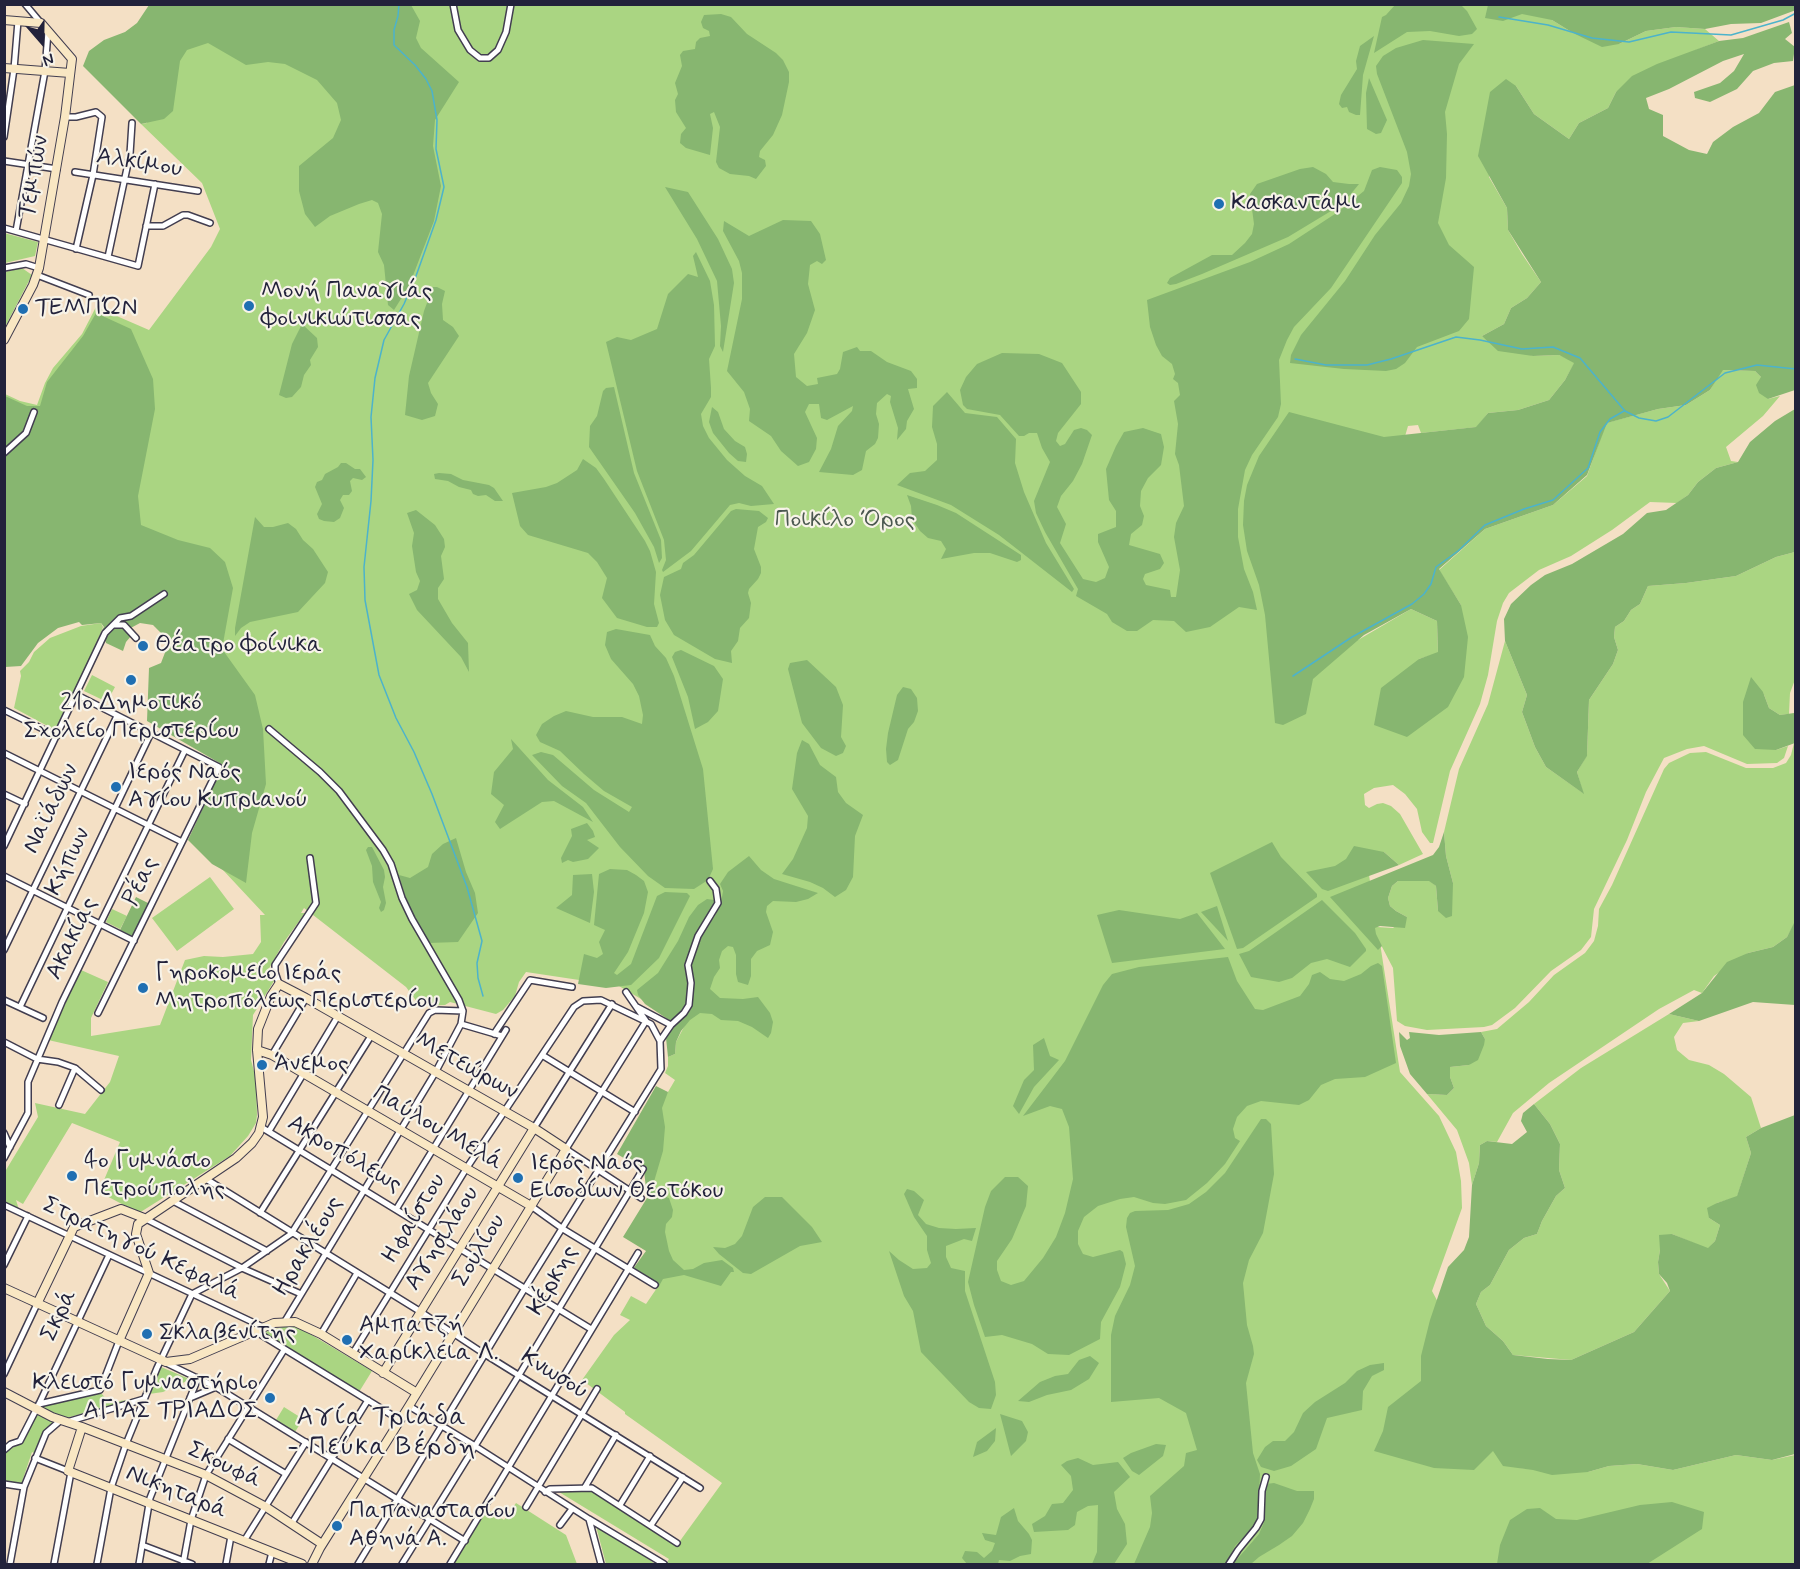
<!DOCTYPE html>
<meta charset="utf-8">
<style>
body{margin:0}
#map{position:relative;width:1800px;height:1569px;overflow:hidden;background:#f4e0c5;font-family:Mynerve,sans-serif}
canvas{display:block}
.frame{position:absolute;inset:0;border:6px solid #22223b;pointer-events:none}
.north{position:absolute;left:12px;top:12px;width:60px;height:60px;-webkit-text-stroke:4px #f7f3e8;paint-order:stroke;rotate:160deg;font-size:16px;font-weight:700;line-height:24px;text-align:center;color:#22223b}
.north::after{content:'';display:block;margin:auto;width:21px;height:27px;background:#22223b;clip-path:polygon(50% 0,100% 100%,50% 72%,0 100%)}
</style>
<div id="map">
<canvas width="1800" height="1569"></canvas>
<div class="frame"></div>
<div class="north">N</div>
</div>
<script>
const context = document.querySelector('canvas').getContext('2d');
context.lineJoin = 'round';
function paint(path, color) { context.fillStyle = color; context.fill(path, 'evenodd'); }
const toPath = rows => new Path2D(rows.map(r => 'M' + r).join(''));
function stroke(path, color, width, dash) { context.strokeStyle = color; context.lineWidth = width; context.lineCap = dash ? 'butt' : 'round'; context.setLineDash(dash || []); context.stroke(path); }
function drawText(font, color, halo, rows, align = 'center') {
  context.font = font + ' Mynerve,sans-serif'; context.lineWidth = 4.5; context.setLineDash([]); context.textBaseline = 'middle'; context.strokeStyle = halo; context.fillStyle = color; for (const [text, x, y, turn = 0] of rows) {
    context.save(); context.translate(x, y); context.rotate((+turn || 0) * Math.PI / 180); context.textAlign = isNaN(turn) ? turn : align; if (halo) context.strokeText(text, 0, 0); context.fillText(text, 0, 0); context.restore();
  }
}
paint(toPath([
 [264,4,1550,4,1552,20,1573,33,1619,44,1646,31,1676,27,1705,29,1719,41,1696,50,1616,92,1608,108,1579,123,1569,139,1534,114,1516,86,1489,177,1507,208,1508,230,1522,254,1541,282,1527,298,1511,308,1504,324,1482,336,1533,356,1559,355,1575,362,1565,380,1549,400,1518,410,1488,413,1477,427,1421,433,1418,425,1408,426,1356,605,1358,640,1411,609,1437,621,1438,653,1419,659,1407,737,1461,605,1439,570,1485,529,1553,505,1587,476,1606,423,1658,409,1686,405,1710,390,1722,370,1755,371,1761,377,1768,399,1780,396,1763,416,1726,447,1731,461,1738,462,1716,468,1698,482,1688,495,1677,503,1650,502,1612,530,1571,556,1539,570,1509,593,1503,603,1497,621,1488,675,1480,704,1450,771,1433,843,1430,843,1422,832,1417,809,1405,794,1393,785,1374,788,1364,794,1365,805,1369,808,1377,804,1383,803,1391,806,1400,814,1423,854,1399,865,1384,852,1367,862,1377,927,1393,928,1407,917,1396,911,1390,906,1388,898,1392,886,1398,881,1429,880,1436,886,1438,911,1453,883,1446,856,1444,832,1459,769,1488,704,1505,641,1527,695,1522,712,1535,747,1546,767,1583,793,1577,772,1587,755,1589,700,1613,664,1618,650,1614,637,1615,627,1624,621,1631,610,1640,604,1648,586,1686,583,1736,576,1776,557,1795,552,1796,677,1790,693,1789,714,1780,715,1769,708,1763,692,1776,750,1788,746,1784,758,1777,763,1747,764,1704,746,1687,749,1664,758,1646,792,1627,840,1594,909,1591,937,1581,950,1551,971,1515,1008,1492,1025,1484,1027,1427,1030,1405,1026,1397,1021,1393,968,1380,943,1400,1072,1439,1116,1456,1152,1461,1181,1462,1208,1432,1291,1493,1405,1520,1468,1588,1472,1609,1466,1637,1464,1673,1470,1736,1455,1772,1460,1795,1455,1795,1564,666,1564,669,1559,559,1492,592,1490,677,1545,722,1483,625,1414,625,1412,582,1380,614,1335,630,1320,620,1315,631,1296,646,1304,659,1285,645,1169,618,1153,668,1092,675,1080,665,1073,668,1066,668,1057,675,1054,676,1042,685,1025,619,986,526,972,519,982,515,996,503,1010,496,1014,450,1002,445,1005,420,1006,406,987,304,908,301,913,305,913,284,942,267,972,274,981,253,1015,251,1060,256,1079,257,1115,256,1123,248,1136,230,1156,139,1213,99,1192,120,1142,72,1123,23,1204,16,1200,20,1213,5,1205,4,1165,6,1170,38,1117,35,1103,85,1114,110,1082,119,1056,48,1040,81,970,108,982,91,1018,91,1036,160,1025,185,960,204,956,223,957,253,954,261,942,260,915,265,915,194,839,229,764,170,652,159,621,5,599,5,394,20,401,37,405,45,383,53,368,82,334,96,307,149,330,211,247,220,229,202,183,141,124,147,123,146,43],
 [4,233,38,242,35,256,5,263],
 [22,268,32,275,5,327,5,272],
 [101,623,103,627,100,635,57,728,55,730,14,708,21,676,20,671,29,662,34,652,50,638,81,626],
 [92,675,115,687,107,702,84,691],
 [1794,743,1796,921,1787,937,1773,947,1748,953,1714,976,1702,993,1694,990,1659,1009,1549,1083,1513,1113,1497,1142,1487,1141,1480,1145,1479,1163,1472,1185,1469,1163,1457,1130,1427,1094,1447,1095,1454,1088,1450,1077,1450,1067,1469,1065,1485,1039,1481,1032,1497,1029,1529,1002,1554,975,1585,953,1594,941,1598,926,1599,909,1612,885,1664,769,1669,763,1690,753,1706,752,1746,768,1773,768,1786,763,1791,755],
 [210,877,234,909,177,951,152,918],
 [112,909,127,916,120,929,106,922],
 [1669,1014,1699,1021,1683,1023,1674,1037,1677,1050,1689,1060,1709,1065,1724,1074,1751,1097,1761,1128,1746,1137,1751,1153,1737,1197,1717,1203,1709,1218,1720,1225,1715,1241,1708,1249,1672,1234,1660,1250,1658,1262,1659,1274,1670,1291,1634,1332,1571,1360,1513,1355,1503,1341,1486,1326,1476,1304,1481,1292,1490,1285,1509,1250,1524,1238,1537,1234,1542,1221,1556,1196,1565,1188,1559,1170,1560,1144,1550,1124,1534,1104,1581,1068],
 [286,1326,300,1328,372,1371,359,1392,262,1333],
 [161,1367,187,1378,189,1380,163,1392,149,1394],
 [96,1392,101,1393,110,1403,136,1398,136,1399,66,1418,43,1408,43,1405],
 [284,1407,303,1419,295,1432,276,1420],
 [37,1412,52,1420,52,1424,36,1454,32,1452,21,1485,5,1482,5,1452,21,1443],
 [516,1503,566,1535,577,1564,454,1564,487,1509,504,1520],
 [596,1526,638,1551,655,1564,606,1564]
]), '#aad582');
paint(toPath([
 [149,5,411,5,420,21,416,38,421,48,459,82,435,120,433,146,441,186,434,221,409,286,394,310,388,305,384,265,378,252,382,214,378,203,372,200,359,204,330,216,315,227,305,214,299,191,299,166,333,138,341,120,337,103,317,80,285,64,268,62,246,65,208,43,187,50,180,61,173,111,164,119,141,124,83,66,89,51,104,40,125,32,137,23],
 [1395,5,1461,5,1467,11,1477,29,1472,34,1459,36,1430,31,1407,32,1374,53,1382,17,1386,15],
 [1488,5,1795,4,1796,10,1761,23,1731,24,1705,29,1676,27,1646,31,1619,44,1602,47,1573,33,1552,20,1522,14,1503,21,1485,18],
 [721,14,731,17,747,34,776,53,783,60,789,72,789,82,782,115,773,135,760,151,759,157,765,160,766,166,756,179,749,176,730,174,719,168,716,162,720,127,714,112,710,114,713,128,710,155,686,148,680,143,681,134,686,128,676,112,675,100,678,94,675,83,682,66,680,55,683,51,695,49,696,42,700,38,710,36,709,31,703,28,701,22,704,15],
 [1789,22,1792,33,1785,39,1795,47,1793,61,1774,63,1753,71,1737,89,1710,102,1695,98,1694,92,1720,83,1734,71,1744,54,1723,61,1669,89,1646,98,1649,109,1663,115,1663,136,1689,150,1707,154,1713,142,1733,127,1759,113,1775,92,1795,85,1795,390,1768,399,1759,393,1756,385,1761,377,1755,371,1723,370,1710,390,1686,405,1658,409,1607,423,1587,475,1553,505,1485,529,1439,569,1461,605,1468,637,1464,677,1448,707,1407,737,1374,725,1381,688,1419,659,1438,652,1437,621,1411,609,1364,635,1313,679,1306,714,1283,725,1275,723,1265,615,1259,585,1247,551,1243,525,1244,501,1247,485,1259,456,1289,412,1384,437,1476,427,1488,413,1518,410,1549,400,1565,380,1574,363,1559,355,1533,356,1498,351,1482,336,1504,324,1511,308,1527,298,1541,282,1508,230,1507,208,1478,156,1490,92,1506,79,1516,86,1534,114,1569,139,1579,123,1608,108,1616,92,1632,76,1657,64,1719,41,1743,38],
 [1374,36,1363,75,1360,115,1356,115,1349,112,1347,107,1342,108,1339,104,1341,95,1357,69,1356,61,1360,46],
 [1423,40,1474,44,1459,64,1445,112,1447,134,1446,178,1438,223,1449,245,1474,267,1469,319,1459,331,1417,347,1405,363,1396,369,1386,371,1344,369,1290,363,1291,355,1301,335,1345,281,1375,235,1401,203,1409,186,1411,174,1407,152,1377,74,1376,66,1383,56,1396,48],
 [1369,78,1387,120,1381,133,1376,134,1367,129,1366,93],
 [1313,167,1326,174,1333,182,1349,184,1359,184,1350,195,1331,211,1288,237,1202,274,1176,284,1170,285,1167,283,1170,278,1212,255,1232,255,1245,243,1252,234,1254,224,1250,194,1257,184,1300,169],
 [1380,167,1397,170,1402,177,1402,183,1331,288,1294,327,1287,340,1279,360,1281,404,1278,417,1252,455,1245,470,1238,509,1238,537,1244,569,1253,592,1257,610,1239,607,1210,627,1186,632,1174,621,1153,620,1137,631,1127,631,1112,622,1107,614,1076,596,1078,589,1045,532,1036,513,1034,501,1050,462,1042,448,1037,433,1029,433,1024,436,1019,436,1000,415,967,409,963,405,960,390,966,377,977,364,1002,353,1039,354,1062,363,1081,392,1081,404,1058,433,1056,441,1060,446,1065,444,1074,430,1081,428,1087,430,1092,435,1082,464,1073,481,1061,496,1057,507,1066,524,1060,543,1083,579,1096,582,1105,578,1109,567,1098,542,1098,534,1116,527,1116,511,1109,500,1106,469,1116,446,1124,432,1143,428,1161,434,1164,447,1161,465,1148,478,1141,491,1140,506,1144,516,1142,525,1131,534,1129,545,1160,554,1164,563,1160,569,1145,574,1143,579,1146,585,1170,590,1171,597,1176,597,1180,570,1174,537,1176,523,1184,506,1179,465,1175,454,1178,424,1174,401,1180,395,1178,383,1173,379,1175,374,1172,364,1162,356,1156,345,1150,327,1147,300,1250,262,1289,244,1338,212,1364,191,1372,170],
 [665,187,688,192,718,239,732,269,734,283,723,352,720,346,721,326,717,281,697,239],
 [783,220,811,221,820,234,826,260,822,264,817,261,810,265,808,284,815,310,807,333,794,354,796,377,807,386,818,384,817,378,837,374,840,369,843,352,857,347,860,351,871,351,887,362,911,371,917,379,917,388,908,389,914,409,907,421,906,429,897,440,898,428,890,402,891,396,887,394,877,403,876,414,879,424,878,438,875,444,866,451,862,470,853,475,819,472,831,449,838,426,852,411,853,406,827,420,821,418,819,404,809,404,805,412,817,438,816,449,809,462,798,466,781,451,771,436,749,421,750,409,744,392,727,371,742,299,742,273,739,261,723,231,724,221,749,236],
 [696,252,710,281,714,305,715,346,709,359,711,388,711,397,701,414,703,426,709,438,727,460,745,476,762,486,774,504,751,506,739,503,730,505,691,551,663,572,662,570,666,560,664,540,637,471,606,342,617,337,631,340,657,329,668,294,688,274,698,277,693,256],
 [433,287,437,287,445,291,442,304,443,320,453,327,459,336,428,383,431,393,438,404,435,416,422,420,405,415,409,376,424,311],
 [96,313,131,329,153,379,155,409,138,496,141,525,178,540,210,548,225,562,233,588,222,649,255,695,263,729,266,784,252,833,246,883,212,864,188,840,223,765,147,721,149,668,161,663,166,650,163,635,153,625,140,623,127,630,131,636,126,642,123,651,106,643,102,630,104,627,101,623,82,625,79,622,58,628,38,643,21,666,5,667,5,396,27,406,40,406,47,382,83,336],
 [302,324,317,338,318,347,310,360,311,365,304,375,301,387,292,397,286,398,279,395,292,344],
 [614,387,634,473,661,540,662,558,659,563,654,547,635,513,589,447,590,426,597,416,603,391,606,388],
 [947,392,965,413,997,417,1016,439,1015,463,1024,492,1046,543,1074,589,1072,592,999,535,951,505,897,485,910,473,925,471,937,460,937,444,932,427,933,406],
 [712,407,718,412,724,429,735,441,745,447,747,454,746,462,738,461,729,453,713,433,709,422],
 [1795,409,1795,552,1776,557,1736,576,1686,583,1648,586,1640,604,1631,610,1624,621,1615,627,1614,637,1618,650,1613,664,1589,700,1587,756,1577,772,1584,794,1546,767,1535,747,1522,712,1527,695,1505,641,1504,619,1511,604,1531,585,1545,575,1572,564,1623,534,1647,513,1666,510,1688,495,1698,482,1716,468,1738,462,1750,442,1775,421],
 [583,459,596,468,604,479,645,541,650,551,656,572,654,604,659,623,657,627,647,627,617,618,602,598,607,578,597,562,588,553,528,535,520,526,512,493,546,487,557,483,577,470],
 [341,463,346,463,355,469,360,469,366,477,362,480,353,478,350,481,352,491,349,495,343,495,340,500,344,508,340,518,334,522,324,521,319,519,317,514,322,504,315,487,317,482,322,480,325,474,338,467],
 [439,473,451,474,463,480,489,485,494,488,503,501,495,501,486,495,478,496,473,494,471,490,459,487,448,481,435,479,434,474],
 [907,495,937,505,956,513,1021,555,1021,560,1017,562,990,553,974,553,941,559,946,549,941,541,928,538,920,531,912,519,911,506],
 [736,509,759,511,768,518,766,522,758,527,754,549,761,567,761,573,758,579,749,589,748,593,751,603,749,618,740,628,738,641,731,651,732,663,715,659,674,635,665,620,660,595,664,577,681,569,683,563,694,555,731,511],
 [416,510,435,525,444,539,445,547,441,556,444,579,438,588,438,599,452,623,468,643,469,672,461,657,417,610,409,594,417,590,420,581,416,572,412,546,414,533,407,513],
 [255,517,264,527,273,527,288,523,296,529,303,540,313,549,328,572,325,583,298,612,250,622,241,628,235,636,235,628],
 [616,629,650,635,655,646,666,658,674,676,703,769,713,869,708,880,694,889,665,888,648,876,620,847,586,803,562,786,532,755,541,752,553,755,594,790,629,812,632,807,604,791,584,774,560,751,540,742,536,735,542,724,554,716,566,711,593,717,622,717,642,724,643,715,639,696,633,684,611,659,605,645,607,632],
 [681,650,714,666,723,679,718,711,708,722,695,729,688,697,672,657,675,652],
 [807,660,836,687,843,705,841,737,846,746,843,753,836,756,821,748,802,723,788,669,790,663],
 [1751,677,1763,692,1769,708,1780,715,1794,713,1795,699,1795,743,1776,750,1755,749,1743,735,1743,702],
 [903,687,911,689,917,698,918,711,914,722,908,729,898,760,890,765,887,762,886,749,888,733,897,695],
 [511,739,548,780,583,807,593,822,554,801,542,802,500,829,495,822,504,805,491,794,494,772,513,749],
 [802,740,809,744,820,765,836,777,838,792,846,803,863,815,855,836,853,877,846,890,835,897,823,888,810,882,782,874,793,859,807,828,808,816,792,789,797,753],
 [587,823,593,831,595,837,587,840,599,848,588,859,573,862,568,860,562,863,561,858,572,836,571,829],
 [1444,832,1446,856,1453,883,1452,916,1446,918,1438,911,1436,886,1429,881,1398,881,1392,886,1388,898,1390,906,1396,911,1407,917,1405,928,1380,926,1375,928,1376,934,1382,946,1378,950,1330,897,1433,855,1439,847],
 [456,838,466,872,475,893,478,913,458,942,428,943,409,908,399,875,410,878,428,867,432,854,443,844],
 [1272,842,1281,857,1317,894,1317,897,1243,948,1237,949,1210,873],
 [1354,846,1384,852,1399,865,1328,891,1322,889,1306,872,1335,866,1346,859],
 [368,847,372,847,384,870,385,877,383,887,386,903,384,910,381,912,379,908,381,902,373,882,372,866,366,850],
 [749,856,761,870,774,879,818,893,808,899,796,902,773,901,767,906,766,912,773,932,770,945,757,951,751,959,751,976,748,985,738,982,736,974,736,955,733,947,728,946,722,951,719,960,720,968,714,977,710,989,720,998,743,999,758,997,770,1013,773,1022,771,1033,768,1038,752,1027,738,1021,721,1020,712,1014,700,1013,690,1020,681,1031,676,1042,675,1054,668,1057,666,1038,692,1002,694,991,691,965,704,931,715,916,721,903,723,891,720,884,728,872],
 [610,869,627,870,636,875,644,881,648,892,644,913,628,952,614,973,617,975,631,964,657,896,665,892,687,893,690,896,659,958,631,985,606,988,578,984,584,954,597,958,603,954,599,942,605,930,594,925,599,874],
 [592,874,594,892,590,923,556,908,572,895,573,875],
 [136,897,150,904,132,937,120,930],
 [707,899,714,900,715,903,687,964,690,983,688,1005,672,1022,645,1004,638,995,637,990,658,973,678,941,689,917,698,905],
 [1322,900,1355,933,1366,949,1366,951,1350,967,1327,959,1311,963,1292,978,1279,982,1251,977,1239,954,1249,951],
 [1217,906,1228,941,1201,912],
 [1119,910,1180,919,1197,913,1225,949,1112,963,1097,915],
 [1795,921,1795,1005,1753,1002,1699,1021,1669,1014,1702,993,1727,962,1748,953,1773,947,1787,937],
 [1228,957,1237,981,1255,1009,1263,1010,1300,996,1309,984,1312,975,1320,972,1330,979,1344,981,1361,974,1371,966,1378,963,1382,966,1396,1063,1365,1077,1335,1079,1321,1085,1309,1100,1299,1105,1261,1101,1247,1106,1237,1117,1233,1129,1235,1138,1240,1141,1225,1164,1207,1183,1186,1200,1165,1204,1153,1203,1134,1197,1120,1199,1098,1206,1084,1217,1078,1231,1078,1244,1083,1254,1093,1257,1120,1250,1123,1252,1126,1264,1120,1287,1101,1322,1100,1339,1069,1355,1048,1354,1032,1344,1002,1335,985,1337,974,1305,968,1282,985,1207,991,1191,1005,1177,1018,1177,1028,1186,1026,1206,1012,1239,997,1261,997,1270,1001,1281,1011,1285,1024,1281,1043,1258,1056,1237,1065,1213,1073,1179,1069,1127,1062,1109,1050,1106,1023,1116,1065,1061,1103,985,1112,974,1139,967],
 [1399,1032,1407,1040,1410,1038,1409,1032,1439,1035,1481,1032,1485,1039,1484,1045,1478,1060,1469,1065,1450,1067,1450,1077,1454,1088,1447,1095,1427,1094,1410,1074,1400,1046],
 [1044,1038,1050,1056,1059,1060,1034,1087,1019,1114,1013,1106,1024,1080,1034,1070,1033,1045],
 [656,1086,668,1092,662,1108,665,1127,663,1151,653,1185,655,1193,669,1198,673,1210,672,1217,666,1224,665,1232,669,1251,673,1260,684,1270,693,1269,704,1263,722,1260,733,1268,734,1272,731,1272,721,1286,684,1275,663,1279,659,1286,633,1269,646,1251,623,1237,647,1198,644,1170,617,1154],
 [1534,1104,1550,1124,1560,1144,1559,1170,1565,1188,1556,1196,1542,1221,1537,1234,1524,1238,1509,1250,1490,1285,1481,1292,1476,1304,1486,1326,1503,1341,1513,1355,1548,1359,1571,1360,1634,1332,1670,1291,1667,1283,1659,1274,1658,1262,1660,1250,1659,1235,1672,1234,1708,1248,1715,1241,1720,1225,1709,1218,1707,1208,1717,1203,1737,1196,1751,1153,1746,1137,1761,1128,1795,1115,1795,1454,1772,1460,1736,1455,1673,1470,1637,1464,1609,1466,1588,1472,1552,1475,1533,1470,1503,1466,1493,1451,1474,1470,1434,1468,1374,1451,1383,1431,1388,1407,1421,1381,1421,1356,1430,1320,1448,1267,1464,1250,1469,1237,1472,1185,1479,1163,1480,1145,1487,1141,1512,1144,1527,1132,1521,1121,1523,1113],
 [1261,1119,1266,1119,1271,1124,1274,1174,1263,1233,1249,1260,1243,1283,1247,1325,1253,1346,1254,1354,1246,1383,1253,1453,1260,1474,1258,1518,1253,1528,1235,1546,1226,1564,1134,1564,1150,1527,1152,1513,1150,1496,1184,1466,1186,1453,1197,1450,1186,1413,1159,1398,1111,1402,1111,1335,1115,1316,1130,1285,1135,1266,1126,1227,1127,1218,1130,1213,1135,1211,1168,1210,1189,1204,1206,1192,1225,1173],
 [907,1189,914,1191,924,1200,918,1215,926,1224,939,1228,956,1229,976,1228,972,1241,964,1239,946,1246,946,1257,951,1268,965,1271,965,1291,995,1382,996,1395,991,1409,979,1408,969,1402,921,1352,913,1311,904,1296,889,1251,899,1260,913,1269,927,1268,931,1263,927,1250,927,1236,914,1217,904,1194],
 [765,1197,782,1197,812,1227,822,1242,800,1246,751,1274,743,1273,719,1254,713,1247,725,1248,735,1244,742,1236,753,1207],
 [1090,1356,1099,1363,1089,1379,1071,1390,1047,1395,1029,1402,1018,1401,1040,1382,1055,1376,1068,1374,1079,1360],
 [1384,1363,1384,1370,1372,1376,1363,1391,1362,1410,1327,1418,1316,1449,1291,1466,1274,1471,1261,1467,1257,1460,1265,1447,1273,1441,1285,1441,1294,1432,1303,1413,1315,1402,1345,1383,1357,1371,1370,1365],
 [1000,1414,1022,1421,1028,1432,1026,1441,1011,1456],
 [996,1428,995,1441,987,1451,973,1457,977,1442],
 [1156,1444,1166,1445,1163,1456,1139,1475,1132,1471,1123,1458,1131,1453],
 [1078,1458,1093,1465,1118,1462,1130,1477,1114,1492,1117,1509,1125,1524,1127,1544,1114,1564,1092,1564,1097,1552,1098,1505,1088,1506,1077,1512,1075,1525,1068,1530,1034,1532,1032,1524,1045,1516,1052,1504,1063,1503,1073,1490,1071,1476,1061,1465,1067,1461],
 [1274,1483,1297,1491,1314,1491,1314,1499,1310,1509,1303,1523,1292,1536,1279,1545,1259,1557,1251,1564,1233,1564,1259,1534,1265,1520,1266,1484],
 [1672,1502,1704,1512,1702,1529,1647,1564,1497,1564,1500,1545,1510,1520,1527,1509,1540,1508,1556,1519,1577,1520,1640,1505],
 [1014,1508,1018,1521,1029,1534,1032,1540,1031,1554,1020,1556,1010,1561,999,1560,998,1564,967,1564,962,1558,965,1551,977,1552,984,1558,992,1551,995,1543,985,1540,982,1533,996,1535,1001,1517]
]), '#87b670');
stroke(toPath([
 [399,4,398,16,394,30,394,45,415,65,426,79,432,91,437,120,436,149,444,187,436,220,416,276,404,304,384,340,375,378,371,417,373,460,371,501,364,567,365,600,379,675,396,718,414,752,432,794,467,887,482,941,477,963,478,978,483,996],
 [1499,17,1548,25,1592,38,1629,42,1671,32,1731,35,1783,20,1796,13],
 [1295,359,1326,365,1367,365,1391,359,1456,337,1480,340,1522,349,1553,347,1580,358,1625,411,1639,418,1656,421,1668,417,1725,373,1757,365,1796,369],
 [1293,676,1352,637,1412,604,1424,594,1431,584,1436,567,1458,551,1485,525,1524,509,1553,500,1588,468,1600,432,1610,419,1624,411]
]), '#4cb3cb', 1.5);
const street = toPath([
 [25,4,41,23],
 [453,4,458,30,470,50,480,58,489,58,498,50,506,32,511,4],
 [65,117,76,117,96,112,102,117,93,175,76,249],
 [4,137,14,69,18,21],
 [4,161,57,169],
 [75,172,198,191],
 [146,226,163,226,183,215,188,215,210,223],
 [4,228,138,266,155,184],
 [16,231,45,71,48,31],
 [108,257,130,154,132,123],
 [4,268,26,264,39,268],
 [37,275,89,295],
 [4,453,26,433,34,412],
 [114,625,124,625,136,638],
 [77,695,219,767,98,1013],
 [4,710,57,736],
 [269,729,320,772,339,791,383,850,391,864,402,898,412,919,459,1000,463,1011,461,1024,435,1073,285,1321],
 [4,753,182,842],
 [4,794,25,804],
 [4,846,105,633,120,618,131,616,164,594],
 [4,876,134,941],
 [4,950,117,716],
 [279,984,275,972,275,965,316,903,310,858],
 [626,992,646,1021,566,1149,641,1198],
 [4,1000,43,1018],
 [20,1007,151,733],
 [637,1007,671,1025,660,1041],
 [461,1024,502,1036],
 [671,1025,684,1013,689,1005,691,983,688,965,698,936,718,903,716,889,710,881],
 [494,1034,530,980,572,987],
 [4,1042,37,1059,58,1062,75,1068,101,1090],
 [272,1055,306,998],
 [542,1055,635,1112],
 [59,1105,75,1068],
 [261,1127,591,1329],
 [534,1128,612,1004],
 [269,1131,338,1016],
 [4,1133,10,1147],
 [4,1158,28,1113,28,1082,62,1002,185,750],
 [206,1179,421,1312,486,1355,700,1488],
 [173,1201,267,1251],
 [4,1205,263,1327],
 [531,1206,563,1229,655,1285],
 [397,1208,506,1030],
 [260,1213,371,1036],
 [144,1218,242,1268,301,1294],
 [4,1265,28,1216],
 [255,1331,400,1420],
 [321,1334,357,1273],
 [353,1353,466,1169,574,1007,583,1001,601,1000,651,1024,660,1041,661,1069,525,1288,358,1564],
 [164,1362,216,1387,465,1541],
 [4,1374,37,1304],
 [190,1398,216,1387],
 [39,1404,100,1390,119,1341],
 [409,1406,475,1446,589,1519,664,1564],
 [67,1422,144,1399],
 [228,1439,286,1474],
 [4,1450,11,1444,20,1441,39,1404,109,1255],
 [35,1458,68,1471],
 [4,1484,24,1487],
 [585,1487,616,1435],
 [545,1492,550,1489,592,1488,677,1543],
 [620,1505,650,1456],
 [526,1507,597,1389],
 [589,1519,601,1564],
 [292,1523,368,1400],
 [560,1525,572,1509],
 [651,1525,683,1477],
 [244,1541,306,1442],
 [142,1545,192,1564],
 [10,1564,24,1487,46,1433,61,1420],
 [54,1564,71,1472],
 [97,1564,111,1488,126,1444,157,1368,192,1294,242,1268,291,1234,429,1013,435,1010,463,1011],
 [139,1564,150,1498,198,1378],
 [183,1564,191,1520,206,1475,284,1350],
 [226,1564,231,1536],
 [269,1564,272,1552],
 [402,1564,519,1375,643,1169],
 [450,1564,638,1253],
 [1229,1564,1238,1550,1256,1528,1261,1519,1262,1491,1266,1477]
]);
const secondary = toPath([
 [4,20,41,23,72,59,65,117,39,268,33,285,4,340],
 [4,68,70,73],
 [257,1050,272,1055,531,1206],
 [4,1288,166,1362,190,1359,274,1323,295,1322,321,1334,417,1393],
 [37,1304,74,1227,121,1209,144,1218],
 [119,1341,149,1273,136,1234,138,1224,236,1158,252,1143,259,1133,263,1117,257,1050,258,1029,271,996,279,984,306,998,534,1128,566,1149,409,1406,320,1548,312,1564],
 [383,1373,534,1128],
 [4,1392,52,1417,82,1427,206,1475,266,1507,322,1544],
 [82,1427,68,1471,302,1564]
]);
stroke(street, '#423e50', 8);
stroke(secondary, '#423e50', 10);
stroke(street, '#fff', 5);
stroke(secondary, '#f9e7c3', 8);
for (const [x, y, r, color] of [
 [1219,204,6,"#1f6fb2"],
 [249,306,6,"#1f6fb2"],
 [23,309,6,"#1f6fb2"],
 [143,646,6,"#1f6fb2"],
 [131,680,6,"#1f6fb2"],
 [116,787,6,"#1f6fb2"],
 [143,988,6,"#1f6fb2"],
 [262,1065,6,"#1f6fb2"],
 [72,1176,6,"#1f6fb2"],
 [518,1178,6,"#1f6fb2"],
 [147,1334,6,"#1f6fb2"],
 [347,1340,6,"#1f6fb2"],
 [270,1398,6,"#1f6fb2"],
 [337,1526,6,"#1f6fb2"]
]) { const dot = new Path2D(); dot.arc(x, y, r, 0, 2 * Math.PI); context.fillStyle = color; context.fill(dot); stroke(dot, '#f7f3e8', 2); }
drawText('24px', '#22223b', '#f7f3e8', [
 ["Αλκίμου",139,164,9],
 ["Τεμπών",35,177,-80],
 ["Ναϊάδων",52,809,-64],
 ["Κήπων",69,862,-64],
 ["Ρέας",142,882,-64],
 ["Ακακίας",73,939,-64],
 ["Μετεώρων",466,1067,29],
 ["Παύλου Μελά",437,1129,30],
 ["Ακροπόλεως",344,1155,31],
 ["Ηφαίστου",415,1219,-59],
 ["Αγησιλάου",443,1239,-58],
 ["Ηρακλέους",309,1247,-59],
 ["Στρατηγού Κεφαλά",141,1250,25],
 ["Σουλίου",480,1251,-59],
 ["Κέρκης",554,1281,-60],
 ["Σκρά",60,1316,-65],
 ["Κνωσού",554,1375,32],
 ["Σκουφά",224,1466,25],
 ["Νικηταρά",176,1493,22]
]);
drawText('24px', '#22223b', '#f7f3e8', [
 ["Κασκαντάμι",1231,204],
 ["Μονή Παναγιάς",261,292],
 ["Φοινικιώτισσας",261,320],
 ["ΤΕΜΠΏΝ",35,309],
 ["Θέατρο Φοίνικα",155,646],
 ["21ο Δημοτικό",131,704,"center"],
 ["Σχολείο Περιστερίου",131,732,"center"],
 ["Ιερός Ναός",128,773],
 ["Αγίου Κυπριανού",128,801],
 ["Γηροκομείο Ιεράς",155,974],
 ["Μητροπόλεως Περιστερίου",155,1002],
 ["Άνεμος",274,1065],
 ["4ο Γυμνάσιο",84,1162],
 ["Πετρούπολης",84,1190],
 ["Ιερός Ναός",530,1164],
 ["Εισοδίων Θεοτόκου",530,1192],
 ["Αμπατζή",359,1326],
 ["Χαρίκλεια Λ.",359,1354],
 ["Σκλαβενίτης",159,1334],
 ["Κλειστό Γυμναστήριο",258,1384,"right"],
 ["ΑΓΙΑΣ ΤΡΙΑΔΟΣ",258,1412,"right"],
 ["Παπαναστασίου",349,1512],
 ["Αθηνά Α.",349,1540]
], 'left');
drawText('24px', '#4b5850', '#f7f3e8', [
 ["Ποικίλο Όρος",845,521]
]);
context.letterSpacing = '1.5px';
drawText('26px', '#22223b', '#f7f3e8', [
 ["Αγία Τριάδα",382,1419],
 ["- Πεύκα Βέρδη",382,1449]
]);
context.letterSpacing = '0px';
</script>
